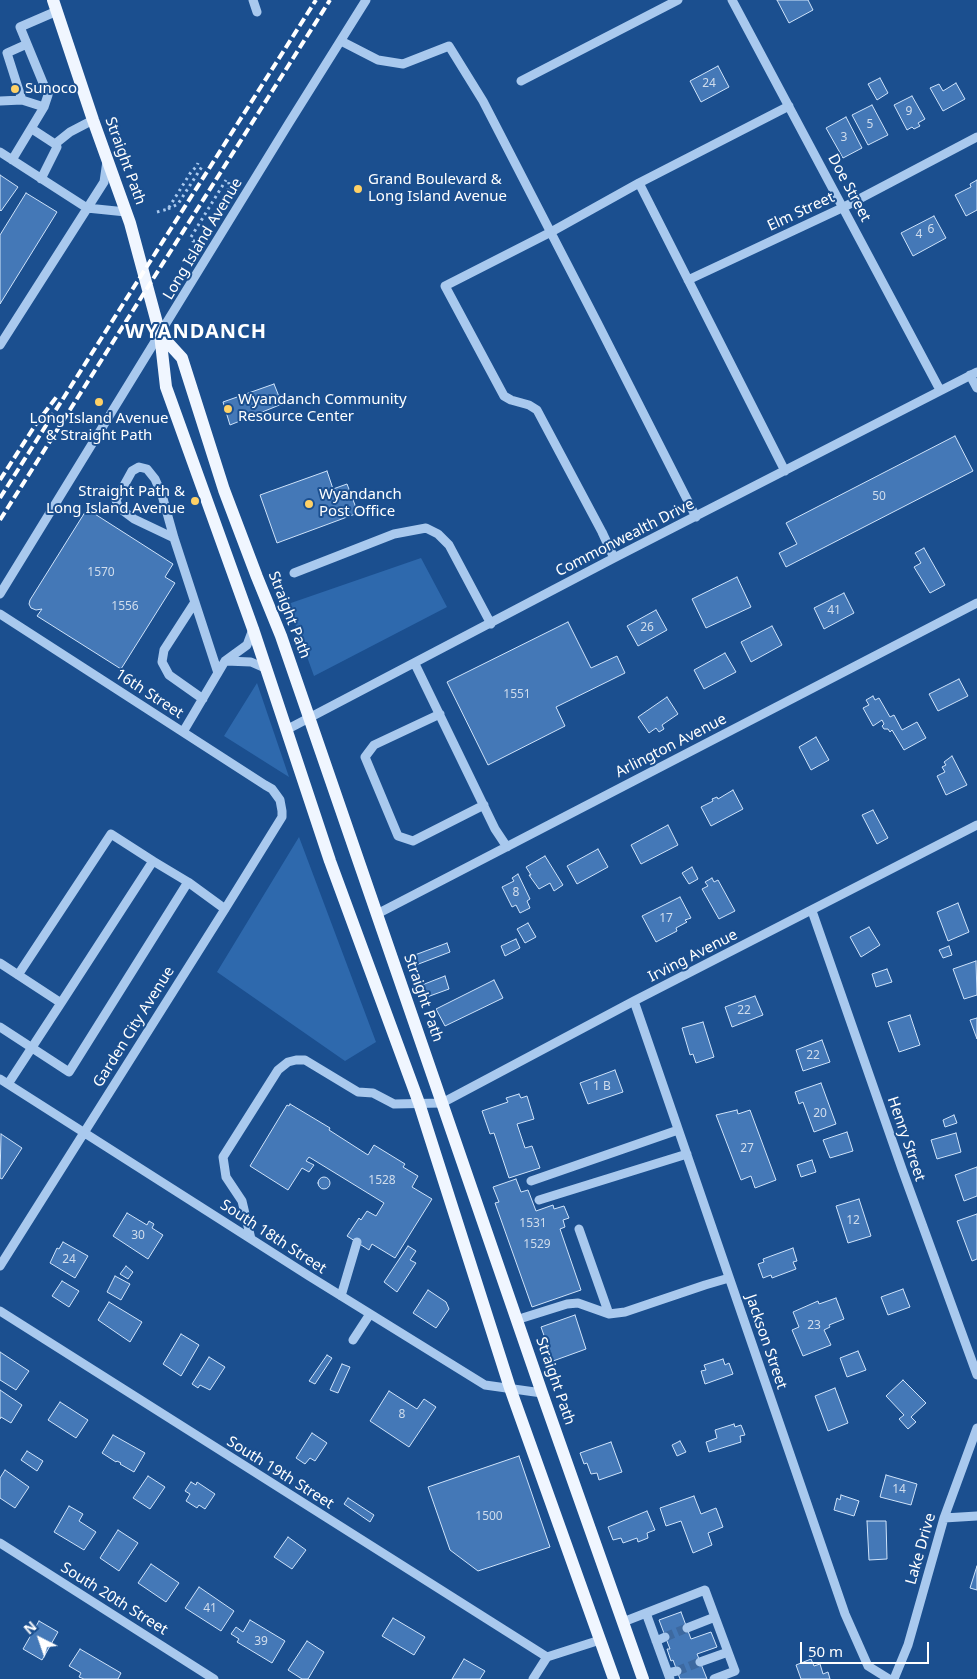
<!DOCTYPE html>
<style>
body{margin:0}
#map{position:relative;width:977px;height:1679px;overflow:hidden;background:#1b4f8f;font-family:"Noto Sans",sans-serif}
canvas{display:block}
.north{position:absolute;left:15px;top:1614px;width:50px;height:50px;-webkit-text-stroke:4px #1b4f8f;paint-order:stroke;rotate:319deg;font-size:14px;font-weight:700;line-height:20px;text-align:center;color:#fff}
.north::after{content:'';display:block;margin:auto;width:18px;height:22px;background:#fff;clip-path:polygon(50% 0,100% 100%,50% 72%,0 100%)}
.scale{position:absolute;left:800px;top:1642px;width:129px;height:22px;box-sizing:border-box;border:2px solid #fff;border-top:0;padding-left:6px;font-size:15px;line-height:18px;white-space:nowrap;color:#fff;-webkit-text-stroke:4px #1b4f8f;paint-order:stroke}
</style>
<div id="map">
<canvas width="977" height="1679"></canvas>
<div class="north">N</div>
<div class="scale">50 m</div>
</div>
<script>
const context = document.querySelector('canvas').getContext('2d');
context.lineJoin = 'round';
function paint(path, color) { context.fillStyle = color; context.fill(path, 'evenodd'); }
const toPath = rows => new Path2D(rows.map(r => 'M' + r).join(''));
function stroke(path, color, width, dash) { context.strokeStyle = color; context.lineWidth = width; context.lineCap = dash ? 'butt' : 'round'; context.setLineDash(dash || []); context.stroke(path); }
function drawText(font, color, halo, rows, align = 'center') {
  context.font = font + ' "Noto Sans",sans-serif'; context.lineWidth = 4; context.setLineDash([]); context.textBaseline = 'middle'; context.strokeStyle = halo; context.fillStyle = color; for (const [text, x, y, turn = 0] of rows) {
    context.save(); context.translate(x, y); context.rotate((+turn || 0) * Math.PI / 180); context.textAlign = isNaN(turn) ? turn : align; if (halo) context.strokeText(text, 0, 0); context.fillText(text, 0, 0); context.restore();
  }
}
paint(toPath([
 [421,558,447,607,314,676,288,604],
 [257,683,289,777,224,736],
 [299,837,376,1042,345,1061,217,972]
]), '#2e69ad');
const building = toPath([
 [777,0,808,0,813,10,789,23,777,0],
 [718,66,729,87,701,102,690,81,718,66],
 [880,78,888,93,877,100,868,84,880,78],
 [956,83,965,99,943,111,930,88,939,84,943,91,956,83],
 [912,96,925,119,918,123,920,126,914,129,912,127,907,130,894,105,912,96],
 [872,105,888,135,868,145,852,115,872,105],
 [846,117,862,148,843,158,826,128,846,117],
 [0,175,18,187,1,211,0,210,0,175],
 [977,180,977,210,966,216,955,195,971,187,970,184,977,180],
 [26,193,57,212,0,304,0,235,26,193],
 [934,216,946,238,913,256,901,233,934,216],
 [274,384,282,404,230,425,223,402,274,384],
 [955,436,973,471,786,567,779,553,797,544,786,523,955,436],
 [327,471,333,489,347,484,358,513,277,543,260,495,327,471],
 [87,509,173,564,165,577,175,583,121,669,37,616,42,609,36,610,31,608,29,604,30,600,87,509],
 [924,548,945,585,930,593,914,567,921,563,915,553,924,548],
 [737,577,751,607,706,628,692,599,737,577],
 [844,593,854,613,824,629,814,608,844,593],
 [656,610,667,630,638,646,627,626,656,610],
 [568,622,591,668,617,656,625,673,556,707,565,726,488,765,447,682,568,622],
 [772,626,782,645,751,662,741,642,772,626],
 [725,653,736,672,704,689,694,670,725,653],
 [959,679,968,696,938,711,929,694,959,679],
 [873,696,875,700,879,698,890,717,894,715,902,730,917,722,926,738,904,750,892,730,890,732,888,729,884,729,882,726,884,724,882,720,873,726,863,708,869,705,866,700,873,696],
 [667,697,678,714,662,725,664,729,659,732,656,728,649,733,638,717,667,697],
 [816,737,829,760,811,770,799,747,816,737],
 [952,756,967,785,946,795,937,776,945,772,942,767,946,765,944,762,952,756],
 [733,790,743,809,711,826,701,807,713,801,712,799,717,797,718,799,733,790],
 [873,810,888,838,877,844,862,815,873,810],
 [668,825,678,845,641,864,631,845,668,825],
 [598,849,608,867,577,884,567,866,598,849],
 [545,856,563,885,554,891,550,883,539,889,529,875,531,875,526,867,545,856],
 [692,867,698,879,689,884,682,873,692,867],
 [518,874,530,899,527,901,530,908,520,913,516,905,512,907,502,887,514,881,512,878,518,874],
 [712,878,714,882,718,880,735,911,719,919,702,889,708,886,705,882,712,878],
 [680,897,691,918,685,920,687,922,676,928,677,931,656,942,642,916,680,897],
 [958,903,969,932,948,941,937,912,958,903],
 [528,923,536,937,525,943,517,929,528,923],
 [869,927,880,945,861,957,850,937,869,927],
 [516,939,520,948,505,956,501,946,516,939],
 [447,943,450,952,416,965,412,956,447,943],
 [949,946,952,955,943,958,939,950,949,946],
 [976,961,977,995,964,999,953,969,976,961],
 [887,969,892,982,876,987,872,974,887,969],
 [445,976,449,989,427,997,422,985,445,976],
 [494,980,503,998,445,1026,436,1009,494,980],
 [755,996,763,1015,732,1027,725,1007,755,996],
 [910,1015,920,1045,899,1052,888,1022,910,1015],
 [977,1018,977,1039,970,1020,977,1018],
 [703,1022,714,1057,696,1063,693,1054,690,1055,682,1028,703,1022],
 [822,1040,830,1062,803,1071,796,1050,822,1040],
 [615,1070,623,1092,588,1104,580,1083,615,1070],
 [821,1083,836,1124,814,1132,803,1102,799,1104,795,1092,821,1083],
 [519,1094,521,1098,527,1096,534,1119,517,1124,525,1148,532,1146,540,1168,509,1178,494,1133,490,1134,482,1111,508,1102,506,1098,519,1094],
 [290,1104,330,1128,329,1130,368,1155,374,1145,405,1164,403,1167,418,1176,412,1187,432,1199,395,1258,372,1244,369,1250,347,1236,359,1218,361,1220,367,1211,376,1216,384,1203,309,1157,306,1161,314,1165,309,1172,302,1168,288,1190,250,1166,287,1105,289,1106,290,1104],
 [737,1110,738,1114,750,1110,776,1180,755,1188,751,1176,741,1180,716,1115,737,1110],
 [954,1115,957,1123,945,1127,943,1120,954,1115],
 [847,1132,853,1151,830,1158,823,1140,847,1132],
 [956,1133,961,1152,937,1159,931,1140,956,1133],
 [1,1134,22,1148,2,1179,0,1178,1,1134],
 [812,1160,816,1172,801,1177,797,1165,812,1160],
 [977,1167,977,1196,964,1201,955,1175,977,1167],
 '318 1183a6 6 0 1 1 12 0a6 6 0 1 1-12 0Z',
 [516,1179,521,1192,528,1190,536,1211,553,1205,554,1209,564,1206,569,1218,563,1220,565,1227,560,1229,581,1290,532,1307,495,1203,499,1202,493,1187,516,1179],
 [859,1199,871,1236,848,1243,836,1206,859,1199],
 [127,1213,147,1225,149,1221,154,1224,152,1228,163,1235,148,1259,113,1236,127,1213],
 [977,1214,977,1259,972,1261,957,1221,977,1214],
 [63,1242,88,1256,75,1278,50,1263,57,1248,59,1249,63,1242],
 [408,1246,416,1251,410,1260,416,1263,397,1292,384,1282,408,1246],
 [793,1248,797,1261,793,1262,796,1269,772,1278,771,1275,763,1278,758,1264,764,1262,763,1259,793,1248],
 [126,1266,133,1272,128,1279,120,1274,126,1266],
 [115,1276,130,1284,121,1300,107,1292,115,1276],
 [62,1281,79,1291,69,1307,52,1296,62,1281],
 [903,1289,910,1307,888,1315,881,1297,903,1289],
 [428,1290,446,1302,449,1309,436,1328,413,1313,428,1290],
 [836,1298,844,1319,829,1325,830,1327,824,1330,831,1345,803,1356,792,1330,799,1327,793,1312,818,1301,819,1304,836,1298],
 [109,1302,142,1322,130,1342,98,1320,109,1302],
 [575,1315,586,1349,553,1361,541,1327,575,1315],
 [181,1334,199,1345,181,1376,163,1364,181,1334],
 [858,1351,866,1370,847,1377,840,1358,858,1351],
 [0,1352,29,1371,16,1390,0,1380,0,1352],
 [327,1355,332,1358,315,1384,309,1381,327,1355],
 [209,1357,225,1367,210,1390,200,1385,198,1388,192,1384,209,1357],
 [723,1359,725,1365,729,1363,733,1374,705,1384,701,1371,706,1370,704,1365,723,1359],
 [342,1364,350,1367,338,1393,330,1390,342,1364],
 [903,1380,926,1403,911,1417,916,1422,908,1429,899,1419,904,1415,886,1396,903,1380],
 [835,1388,848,1423,828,1431,815,1396,835,1388],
 [0,1390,22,1405,11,1423,1,1417,0,1419,0,1390],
 [389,1391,417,1409,424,1399,436,1407,409,1447,370,1421,389,1391],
 [60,1402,88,1420,76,1438,48,1420,60,1402],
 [734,1424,735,1427,741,1425,745,1435,740,1436,741,1442,709,1452,706,1442,717,1438,715,1430,734,1424],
 [312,1433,327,1443,315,1461,310,1458,305,1464,296,1458,312,1433],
 [113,1435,145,1453,134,1472,120,1464,121,1463,117,1461,116,1462,102,1453,113,1435],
 [680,1441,686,1452,677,1456,672,1445,680,1441],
 [611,1442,622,1472,599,1480,597,1473,591,1474,587,1463,584,1464,580,1453,611,1442],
 [27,1451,43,1461,37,1471,21,1460,27,1451],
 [519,1456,550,1547,478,1571,450,1550,428,1487,519,1456],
 [5,1470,29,1487,15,1508,0,1498,0,1478,5,1470],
 [886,1475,917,1484,911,1505,880,1497,886,1475],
 [148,1476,165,1487,150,1509,133,1498,148,1476],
 [191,1482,196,1485,197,1482,215,1494,205,1509,199,1505,197,1508,186,1501,190,1494,185,1491,191,1482],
 [841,1495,859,1501,854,1516,834,1510,837,1498,840,1500,841,1495],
 [694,1496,701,1514,716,1508,723,1527,708,1533,712,1545,693,1553,681,1521,666,1526,660,1508,694,1496],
 [348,1498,374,1515,370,1522,344,1504,348,1498],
 [69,1506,83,1514,79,1521,96,1532,84,1550,54,1532,69,1506],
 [647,1511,655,1530,647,1533,648,1538,638,1542,637,1538,623,1543,621,1538,613,1540,608,1527,647,1511],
 [867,1521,886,1521,887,1559,869,1560,867,1521],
 [118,1530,138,1543,119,1571,100,1558,118,1530],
 [288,1537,306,1550,292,1569,274,1557,288,1537],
 [151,1564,179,1583,166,1602,138,1583,151,1564],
 [977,1566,977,1590,970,1588,977,1566],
 [199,1587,234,1611,221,1631,185,1608,199,1587],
 [681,1612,691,1639,711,1632,717,1647,697,1654,707,1679,680,1679,673,1660,671,1661,667,1649,670,1649,659,1620,681,1612],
 [393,1618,425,1637,414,1655,382,1636,393,1618],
 [250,1620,285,1641,272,1663,237,1642,239,1639,231,1634,236,1627,243,1632,250,1620],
 [39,1621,58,1632,42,1660,23,1649,39,1621],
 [307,1641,324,1652,308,1679,302,1679,288,1670,307,1641],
 [80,1649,121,1673,118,1679,84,1679,79,1677,81,1673,69,1666,80,1649],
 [464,1659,485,1671,480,1679,452,1679,464,1659],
 [811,1659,814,1666,820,1664,823,1674,828,1672,830,1679,801,1679,796,1665,811,1659]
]);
paint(building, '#4478b7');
stroke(building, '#cfe3fa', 1);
stroke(toPath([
 [665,1637,687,1628],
 [677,1671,700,1662]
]), '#3d69a0', 9, [9, 4.5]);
stroke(toPath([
 [228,191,229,182],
 [168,209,178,204,203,165],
 [157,212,168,209,191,172,197,166,198,163],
 [195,241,193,241,191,237,226,180]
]), '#a9c9ee', 3, [2.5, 4]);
stroke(toPath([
 [253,0,257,12],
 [732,0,940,390],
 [341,41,378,60,403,64,449,46,483,101,597,322,696,517],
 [27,44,7,53,22,100,44,107],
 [521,81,678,0],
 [0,101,22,100],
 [32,129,55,144,57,147,41,179],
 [55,144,70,132,93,120],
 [0,152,87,208,126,212],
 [12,160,44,107,48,95,20,27,57,11],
 [639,183,785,471],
 [688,280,844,207,977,137],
 [0,345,104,182,107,161],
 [970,375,977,388],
 [174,538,134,519,118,507,116,500,132,471,139,467,147,469,155,479,162,495,174,538,218,673],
 [614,558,602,532,537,410,529,405,511,400,504,396,445,286,551,232,639,183,789,106],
 [294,573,394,534,426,528,438,534,449,545,491,624],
 [0,594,289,123,366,0],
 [195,602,164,650,162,662,169,675,203,699],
 [0,614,265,785,272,789,280,800,282,811,282,817,225,909,0,1266],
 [226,661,251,662,267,669],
 [415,664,495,829,507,847],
 [440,714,374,745,365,757,398,836,413,841,484,805],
 [286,730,614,558,977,372],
 [183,732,225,661,247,645,253,629],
 [812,911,902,1169,977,1375],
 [377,914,977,603],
 [0,963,61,1003,8,1084],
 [18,975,111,834,153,861],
 [634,1001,845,1614,868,1666,889,1679],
 [61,1003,153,861,188,882,225,909],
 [0,1027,69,1072,188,882],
 [0,1079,309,1276,485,1385,542,1393],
 [531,1181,678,1130],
 [539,1200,687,1154],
 [579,1229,609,1314],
 [251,1239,242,1201,226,1177,223,1157,278,1070,288,1062,296,1060,305,1060,358,1092,373,1093,394,1104,442,1103,634,1001,977,825],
 [341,1296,357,1242],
 [0,1311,547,1657],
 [516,1320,567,1304,578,1303,609,1314,625,1312,705,1285,729,1278],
 [353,1340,370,1314],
 [944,1518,977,1516],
 [0,1543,214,1679],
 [646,1613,670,1679],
 [623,1622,705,1590,735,1671,714,1679],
 [687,1628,715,1617],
 [656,1641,665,1637],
 [700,1662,728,1652],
 [668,1673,677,1671],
 [533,1679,547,1657,600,1640],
 [894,1679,908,1645,944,1518,977,1428]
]), '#a9c9ee', 9);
stroke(toPath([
 [53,0,93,120,130,223,160,334,166,387,253,629,330,861,419,1103,510,1388,614,1679],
 [160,334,182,358,224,490,257,577,281,636,542,1393,643,1679]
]), '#f0f6ff', 12);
stroke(toPath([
 [0,480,36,424,58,395],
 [0,498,316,0],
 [0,520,330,0]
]), '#fff', 4, [9, 4]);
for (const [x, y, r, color] of [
 [15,89,5,"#ffd166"],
 [358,189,5,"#ffd166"],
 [99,402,5,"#ffd166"],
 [228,409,5,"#ffd166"],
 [195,501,5,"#ffd166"],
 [309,504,5,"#ffd166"]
]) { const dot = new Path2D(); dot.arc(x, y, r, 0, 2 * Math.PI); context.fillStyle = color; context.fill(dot); stroke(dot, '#1b4f8f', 2); }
drawText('12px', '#d0dded', null, [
 ["24",709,84],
 ["9",909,112],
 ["5",870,125],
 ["3",844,138],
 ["6",931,230],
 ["4",919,235],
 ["50",879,497],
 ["1570",101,573],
 ["1556",125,607],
 ["41",834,611],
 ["26",647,628],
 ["1551",517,695],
 ["8",516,893],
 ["17",666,919],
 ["22",744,1011],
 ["22",813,1056],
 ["1 B",602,1087],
 ["20",820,1114],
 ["27",747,1149],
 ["1528",382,1181],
 ["12",853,1221],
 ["1531",533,1224],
 ["30",138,1236],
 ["1529",537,1245],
 ["24",69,1260],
 ["23",814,1326],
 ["8",402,1415],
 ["14",899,1490],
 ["1500",489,1517],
 ["41",210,1609],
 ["39",261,1642]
]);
drawText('15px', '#fff', '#1b4f8f', [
 ["Sunoco",25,89],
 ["Grand Boulevard &",368,180],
 ["Long Island Avenue",368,197],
 ["Wyandanch Community",238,400],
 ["Resource Center",238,417],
 ["Long Island Avenue",99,419,"center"],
 ["& Straight Path",99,436,"center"],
 ["Straight Path &",185,492,"right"],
 ["Long Island Avenue",185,509,"right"],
 ["Wyandanch",319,495],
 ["Post Office",319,512]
], 'left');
drawText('15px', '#fff', '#1b4f8f', [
 ["Straight Path",125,161,70],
 ["Doe Street",849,188,62],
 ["Elm Street",801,212,-25],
 ["Long Island Avenue",203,239,-59],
 ["Commonwealth Drive",625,538,-27],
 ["Straight Path",289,615,69],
 ["16th Street",149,694,33],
 ["Arlington Avenue",671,746,-27],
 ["Irving Avenue",693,956,-27],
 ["Straight Path",423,998,71],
 ["Garden City Avenue",134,1027,-58],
 ["Henry Street",906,1139,71],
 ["South 18th Street",273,1237,33],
 ["Jackson Street",766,1342,71],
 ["Straight Path",555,1381,71],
 ["South 19th Street",280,1473,32],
 ["Lake Drive",921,1549,-74],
 ["South 20th Street",114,1599,32]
]);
context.letterSpacing = '1px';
drawText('bold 20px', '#fff', '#1b4f8f', [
 ["WYANDANCH",196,332]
]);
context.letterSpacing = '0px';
</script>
